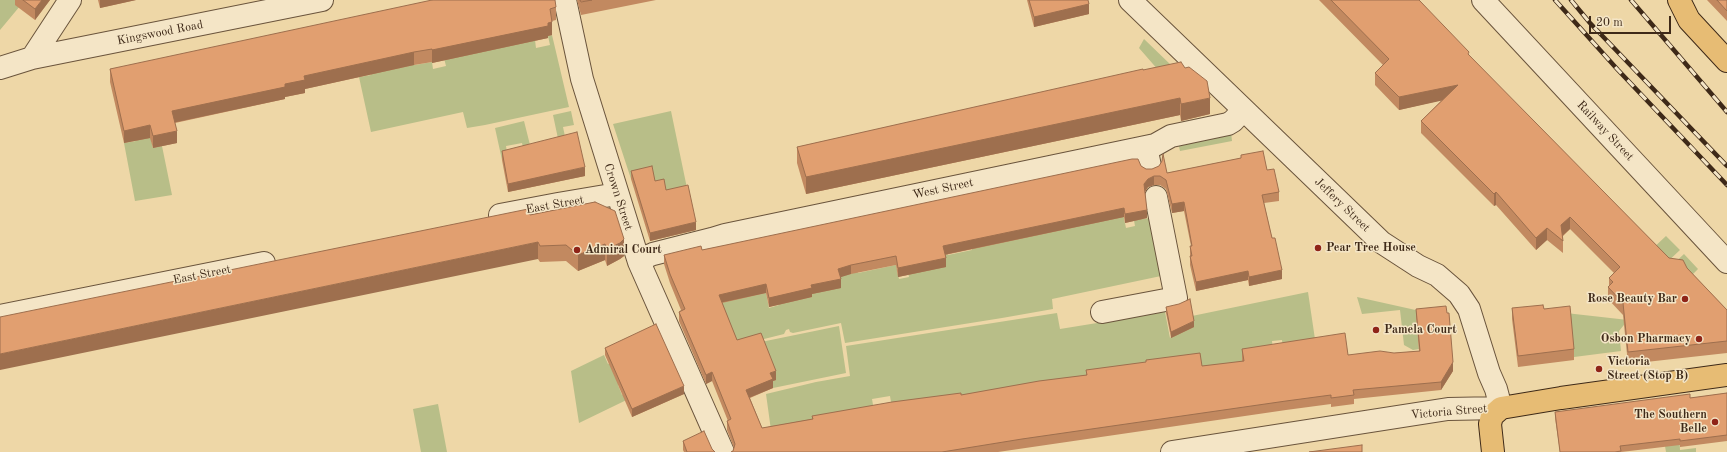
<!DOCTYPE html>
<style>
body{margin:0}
#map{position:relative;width:1727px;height:452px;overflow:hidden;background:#eed7a7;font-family:"Old Standard TT",serif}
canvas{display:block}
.scale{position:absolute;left:1589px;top:16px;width:82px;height:18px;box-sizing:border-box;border:2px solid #3e2918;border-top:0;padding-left:5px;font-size:12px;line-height:14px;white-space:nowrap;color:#3e2918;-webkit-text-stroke:3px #f4e5c6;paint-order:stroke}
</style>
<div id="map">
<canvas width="1727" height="452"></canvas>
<div class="scale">20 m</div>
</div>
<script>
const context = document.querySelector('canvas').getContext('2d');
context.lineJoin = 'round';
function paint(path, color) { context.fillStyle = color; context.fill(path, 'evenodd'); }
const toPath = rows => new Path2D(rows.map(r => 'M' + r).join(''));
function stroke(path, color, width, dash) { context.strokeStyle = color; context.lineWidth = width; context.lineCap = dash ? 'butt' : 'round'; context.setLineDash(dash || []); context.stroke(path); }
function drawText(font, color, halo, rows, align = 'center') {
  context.font = font + ' "Old Standard TT",serif'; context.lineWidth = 3; context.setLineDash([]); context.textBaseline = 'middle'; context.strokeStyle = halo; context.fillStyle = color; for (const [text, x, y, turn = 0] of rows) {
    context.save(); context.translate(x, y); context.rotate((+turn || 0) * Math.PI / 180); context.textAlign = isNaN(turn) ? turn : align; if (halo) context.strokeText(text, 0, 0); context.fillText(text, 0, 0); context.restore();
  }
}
paint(toPath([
 [0,0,25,0,0,30],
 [552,35,569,107,485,125,467,128,463,112,371,132,359,77,371,75,369,60,384,71,409,66,412,51,415,65,432,62,433,69,446,66,441,46,535,40,536,48,550,45,548,36],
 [1144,39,1199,92,1173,87,1139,48],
 [571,111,574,125,563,127,567,146,560,148,553,115],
 [671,111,688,193,671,197,631,179,613,124],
 [145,113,153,148,162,146,172,195,135,201,124,143,136,141],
 [524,121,532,153,525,155,522,143,506,146,508,159,502,160,495,128],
 [1231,132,1232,141,1180,151,1178,142],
 [1121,204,1126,228,1135,226,1133,215,1141,213,1143,219,1150,218,1161,276,1052,299,1053,309,1002,318,845,343,841,323,793,333,790,332,789,329,786,330,784,334,728,348,718,303,766,293,769,308,779,305,773,278,802,299,812,297,809,283,851,274,849,262,855,260,858,273,896,265,899,279,909,277,906,263,940,242,945,241,948,255,972,250,969,236],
 [1666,236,1680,250,1664,265,1650,251],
 [1684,254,1698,269,1687,280,1668,269],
 [1308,292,1316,346,1284,358,1282,340,1272,341,1274,360,1245,382,893,414,890,396,872,399,879,440,774,452,766,394,816,382,850,376,846,346,1057,313,1060,329,1165,312,1170,338,1192,316],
 [1357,297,1429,313,1416,318,1419,349,1413,350,1404,345,1400,310,1362,314],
 [1548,311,1628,320,1619,331,1621,351,1574,357,1573,343,1543,316,1512,319,1515,313],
 [839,326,846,373,773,388,770,382,776,379,761,342],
 [604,355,608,364,627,355,618,385,622,395,643,392,579,423,571,371],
 [438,404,447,452,421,452,413,409],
 [1679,433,1680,450,1696,448,1696,452,1666,452,1665,446]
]), '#b8be88');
const minor = toPath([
 [565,0,582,79,639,262,723,452],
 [1130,0,1381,242,1418,266,1437,275,1459,294,1469,309,1489,373,1496,389,1501,408,1448,409,1172,452],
 [1483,0,1727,262],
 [32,58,70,0],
 [0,68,32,58,322,0],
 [1146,147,1150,166],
 [500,215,558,204,617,194],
 [639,260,653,254,712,239,725,235,1155,145,1171,136,1228,124,1233,121,1243,110],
 [1102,312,1176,298,1156,197],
 [0,316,264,263]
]);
const major = toPath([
 [1679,0,1689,20,1727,61],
 [1493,452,1490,424,1492,416,1501,408,1561,398,1727,375]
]);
stroke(minor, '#6a543c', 24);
stroke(major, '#3e2918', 24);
stroke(minor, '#f4e5c6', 22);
stroke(major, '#e7bc74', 22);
const rail = toPath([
 [1555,0,1618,70,1727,185],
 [1571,0,1590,23,1727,166],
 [1631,0,1727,112]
]);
stroke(rail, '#3e2918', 4.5);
stroke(rail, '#f4e5c6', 3, [9]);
paint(toPath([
 [15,0,50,0,35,20,15,5],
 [98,0,136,0,100,8],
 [577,0,656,0,581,15],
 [1027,0,1088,0,1089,14,1034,27],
 [1319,0,1419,0,1469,56,1669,258,1687,268,1727,310,1727,353,1628,364,1623,315,1608,299,1608,287,1609,286,1609,278,1614,273,1570,229,1563,236,1563,253,1547,240,1536,250,1496,205,1494,206,1421,133,1421,121,1442,100,1399,110,1375,85,1375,73,1383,65],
 [1707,0,1727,0,1727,21],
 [556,7,556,20,552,21,552,35,548,36,548,38,432,63,432,62,414,65,305,89,305,93,285,97,285,99,175,123,177,143,153,148,150,138,124,143,110,82,110,69],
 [1143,70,1210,114,1181,121,1180,115,806,194,797,163,797,147],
 [502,151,585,176,508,192,502,160],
 [1241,155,1267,170,1279,192,1279,201,1264,203,1272,238,1282,279,1249,286,1248,280,1196,291,1190,265,1190,246,1191,246,1184,211,1172,213,1166,189,1160,185,1154,185,1148,187,1145,192,1147,218,1125,223,1124,217,945,255,946,267,898,277,896,265,851,274,840,277,841,288,812,294,812,297,769,307,766,293,722,303,737,340,776,380,773,381,773,388,750,398,762,428,812,419,812,416,961,395,1086,375,1086,370,1202,366,1242,362,1242,349,1348,355,1394,353,1419,351,1416,317,1416,309,1453,371,1441,390,1354,399,1354,404,1331,407,1331,404,1286,410,998,452,731,452,733,451,734,448,727,430,727,421,728,421,712,381,706,384,679,321,679,312,681,310,670,283,664,264,664,255,702,250,1141,166,1146,169,1167,173,1241,158],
 [631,171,655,181,666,190,696,230,650,241,631,179],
 [595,202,624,256,620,259,607,266,605,260,578,271,566,261,540,262,538,259,530,215],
 [1166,307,1194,327,1171,338,1166,313],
 [1512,308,1544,309,1574,349,1574,360,1518,367,1512,319],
 [605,348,684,394,632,417,605,355],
 [1727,393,1727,441,1680,447,1680,445,1621,452,1560,452,1555,418,1555,412,1690,398],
 [683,441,712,449,715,452,684,452,683,450]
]), '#c28960');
paint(toPath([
 [42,0,50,0,35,20,35,9],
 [100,0,136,0,100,8],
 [1089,4,1089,14,1034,27,1034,17],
 [552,22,552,35,548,36,548,38,432,63,432,50],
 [414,52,414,65,305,89,305,93,285,97,285,99,172,123,172,111,285,84,304,76],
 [1458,85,1458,97,1399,110,1399,97],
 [1180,98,1180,115,806,194,806,177],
 [1210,98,1210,114,1181,121,1181,104],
 [150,125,150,138,124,143,124,131],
 [177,131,177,143,153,148,153,136],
 [585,167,585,176,508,192,508,184],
 [1154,176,1154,185,1148,187,1144,193,1144,184,1148,179],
 [1496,192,1496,205,1494,206,1494,194],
 [1184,202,1184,211,1172,213,1172,204],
 [1124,208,1124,217,943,255,943,246],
 [1147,210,1147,218,1125,223,1125,214],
 [1570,217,1570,229,1561,237,1561,225],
 [696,222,696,230,650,241,650,233],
 [1547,228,1547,240,1536,250,1536,238],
 [624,239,624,256,620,259,607,266,607,249],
 [538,242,538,259,0,370,0,354],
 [605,244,605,260,578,271,578,255],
 [946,258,946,267,898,277,898,268],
 [851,265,851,274,838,278,838,269],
 [1282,270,1282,279,1249,286,1249,277],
 [1248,271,1248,280,1196,291,1196,282],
 [841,279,841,288,812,294,812,297,769,307,769,298,811,285],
 [766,284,766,293,719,303,719,295],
 [1194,321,1194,327,1171,338,1171,332],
 [1453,362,1453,371,1441,390,1441,382],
 [776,371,776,380,773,381,773,388,746,399,746,390,770,373],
 [712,372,712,381,706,384,706,375],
 [684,386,684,394,632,417,632,409]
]), '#9e6f4e');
const building = toPath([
 [23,0,42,0,35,9,23,0],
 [432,0,555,0,556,7,550,9,552,22,548,23,548,26,432,50,432,49,414,52,304,76,305,80,285,84,285,87,172,111,177,131,153,136,150,125,124,131,110,69,432,0],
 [580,0,592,0,581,2,580,0],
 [1029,0,1088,0,1089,4,1034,17,1029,0],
 [1331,0,1419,0,1469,52,1468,54,1669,258,1683,260,1687,268,1727,310,1727,341,1628,352,1623,303,1608,287,1613,282,1609,278,1620,267,1570,217,1561,225,1563,241,1547,228,1536,238,1496,192,1494,194,1421,121,1458,85,1399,97,1375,73,1389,59,1331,0],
 [1717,0,1727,0,1727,11,1717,0],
 [1181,62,1185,68,1189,67,1207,81,1210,98,1181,104,1180,98,806,177,797,147,1143,69,1143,70,1181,62],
 [577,132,585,167,508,184,502,151,577,132],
 [1263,151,1267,170,1274,169,1279,192,1262,195,1272,238,1275,238,1282,270,1249,277,1248,271,1196,282,1190,256,1192,256,1190,246,1192,246,1184,202,1172,204,1166,180,1160,176,1154,176,1148,179,1144,184,1147,210,1125,214,1124,208,943,246,946,258,898,268,896,256,851,265,838,269,841,279,811,285,812,288,769,298,766,284,719,295,737,340,761,333,776,371,770,373,773,379,746,390,762,428,813,419,812,416,892,402,961,393,961,395,1039,381,1087,375,1086,370,1146,362,1146,360,1200,353,1202,366,1244,361,1242,349,1345,333,1348,355,1380,351,1394,353,1420,351,1416,309,1446,306,1447,313,1449,313,1453,362,1441,382,1353,390,1354,395,1331,398,1331,395,1286,401,1022,439,942,452,731,452,733,451,735,444,727,421,731,419,712,372,706,375,679,312,685,309,670,274,664,255,701,246,702,250,726,245,1132,159,1138,159,1141,166,1146,169,1152,169,1159,166,1162,161,1163,154,1167,173,1241,158,1241,155,1263,151],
 [652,166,655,181,664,179,666,190,688,185,696,222,650,233,631,171,652,166],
 [595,202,615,211,624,239,620,243,607,249,605,244,578,255,566,245,540,246,538,242,0,354,0,317,528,209,530,215,595,202],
 [1190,299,1194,321,1171,332,1166,307,1179,304,1190,299],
 [1543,305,1544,309,1570,306,1574,349,1518,356,1512,308,1543,305],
 [656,324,684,386,632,409,605,348,656,324],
 [1727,393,1727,435,1680,441,1680,439,1620,446,1621,451,1615,452,1560,452,1555,412,1690,394,1690,398,1727,393],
 [704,431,712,449,715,452,687,452,683,441,704,431],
 [1362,445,1362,452,1309,452,1362,445]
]);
paint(building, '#e19f70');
stroke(building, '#9e6f4e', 1);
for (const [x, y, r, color] of [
 [1318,248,4,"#8f2418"],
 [577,250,4,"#8f2418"],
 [1685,299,4,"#8f2418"],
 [1376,330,4,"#8f2418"],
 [1699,339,4,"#8f2418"],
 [1599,369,4,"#8f2418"],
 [1715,422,4,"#8f2418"]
]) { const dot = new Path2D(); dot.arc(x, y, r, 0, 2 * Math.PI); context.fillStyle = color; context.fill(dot); stroke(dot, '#f4e5c6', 1.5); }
drawText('12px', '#3e2918', '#f4e5c6', [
 ["Kingswood Road",160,33,-11],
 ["Railway Street",1605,131,47],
 ["West Street",943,189,-12],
 ["Crown Street",618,197,72],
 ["East Street",555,205,-10],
 ["Jeffery Street",1342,205,44],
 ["East Street",202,275,-11],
 ["Victoria Street",1449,412,-5]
]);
drawText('bold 12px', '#3e2918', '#f4e5c6', [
 ["Pear Tree House",1326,248],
 ["Admiral Court",585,250],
 ["Rose Beauty Bar",1677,299,"right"],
 ["Pamela Court",1384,330],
 ["Osbon Pharmacy",1691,339,"right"],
 ["Victoria",1607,362],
 ["Street (Stop B)",1607,376],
 ["The Southern",1707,415,"right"],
 ["Belle",1707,429,"right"]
], 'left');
</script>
